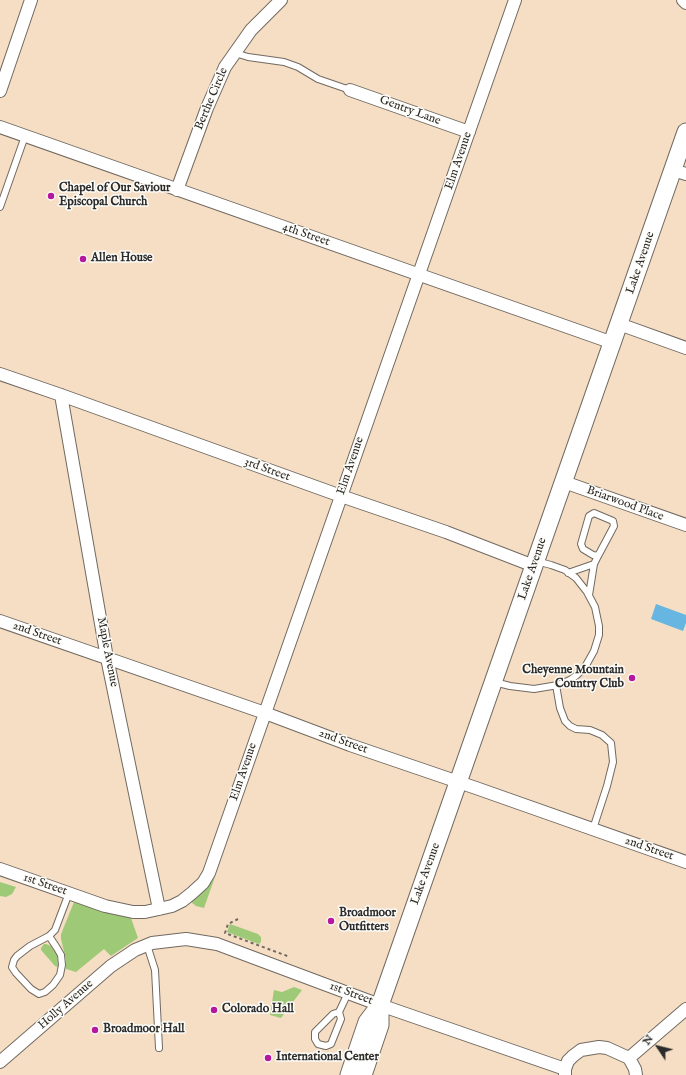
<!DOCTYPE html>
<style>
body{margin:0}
#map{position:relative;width:686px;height:1075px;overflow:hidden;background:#f5dec4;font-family:"IM FELL English",serif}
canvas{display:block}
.north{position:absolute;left:638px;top:1027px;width:40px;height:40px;-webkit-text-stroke:3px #fdfcf7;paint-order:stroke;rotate:305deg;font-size:11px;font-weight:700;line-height:16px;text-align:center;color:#2b2b2b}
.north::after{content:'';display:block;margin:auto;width:14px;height:18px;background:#2b2b2b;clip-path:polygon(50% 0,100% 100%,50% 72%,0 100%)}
</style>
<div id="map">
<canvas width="686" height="1075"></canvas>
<div class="north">N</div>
</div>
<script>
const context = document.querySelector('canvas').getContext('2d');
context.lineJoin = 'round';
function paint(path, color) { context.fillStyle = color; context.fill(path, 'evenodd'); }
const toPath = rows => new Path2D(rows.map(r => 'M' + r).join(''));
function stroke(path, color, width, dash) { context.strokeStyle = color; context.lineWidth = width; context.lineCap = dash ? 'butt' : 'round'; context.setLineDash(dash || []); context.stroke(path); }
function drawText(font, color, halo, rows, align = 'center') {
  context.font = font + ' "IM FELL English",serif'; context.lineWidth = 3; context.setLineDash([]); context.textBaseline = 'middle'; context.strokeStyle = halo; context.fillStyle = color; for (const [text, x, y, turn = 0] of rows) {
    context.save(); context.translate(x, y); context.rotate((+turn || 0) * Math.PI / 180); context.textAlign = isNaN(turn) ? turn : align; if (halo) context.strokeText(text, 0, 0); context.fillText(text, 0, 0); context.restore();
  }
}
paint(toPath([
 [215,877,204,908,196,906,191,902,209,885],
 [0,882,16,887,12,894,6,897,0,896],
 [74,902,108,913,131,918,138,938,111,956,104,949,76,972,66,969,66,960,61,939,61,934],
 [230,924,258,934,261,937,261,942,259,944,227,932],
 [44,944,46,944,51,946,57,955,58,967,55,966,41,950,41,948],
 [294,987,302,990,281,1018,270,1015,274,990,282,992]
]), '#9eca77');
paint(toPath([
 [656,604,686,615,686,623,683,631,651,619]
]), '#67b5e1');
const service = toPath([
 [235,53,248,57,284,62,298,67,318,79,350,90],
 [0,207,25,136],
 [568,573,594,564],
 [589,595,594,564,598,556,614,526,613,521,594,513,589,516,581,544,583,549,593,555,598,556],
 [494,682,510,686,534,689,558,685,570,680,577,675,585,667,594,651,599,635,599,626,595,607,587,592,576,578,565,570,551,565,536,561],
 [556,685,560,708,565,721,570,726,576,729,590,730,602,735,611,743,613,762,607,786,593,829],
 [49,936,57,948,61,955,62,965,60,975,53,985,45,992,39,994,31,989,16,973,12,967,14,960,17,956,30,946,49,936],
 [49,936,55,930,69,893],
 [147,945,155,970,159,1048],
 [339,1012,341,1019,331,1044,326,1046,318,1044,315,1039,315,1032,333,1014,339,1012,348,993]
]);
const minor = toPath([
 [683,0,686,3],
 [350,90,469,132],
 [0,91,31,0],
 [0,127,613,343],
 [673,170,686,174],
 [177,190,207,108,225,67,251,30,281,0],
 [619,324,686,348],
 [0,374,61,395,341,496,446,532,534,566],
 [61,395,107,658,159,909],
 [564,482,686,525],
 [0,621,265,713,350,745,476,788,686,862],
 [0,869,105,906,133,912,145,912,159,909,172,906,182,901,192,893,203,883,209,873,515,0],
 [629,1058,686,1009],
 [0,1062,111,966,135,950,152,943,186,939,217,944,380,1005,565,1069],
 [565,1075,565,1069,568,1061,573,1056,581,1050,599,1047,607,1048,629,1058,635,1069,636,1075]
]);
const secondary = toPath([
 [349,1075,367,1022,380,1005,686,132],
 [363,1075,380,1025,380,1005]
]);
stroke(service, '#726a61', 8);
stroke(minor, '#726a61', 14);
stroke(secondary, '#726a61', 19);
stroke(toPath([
 [238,919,228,924,225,933,290,957]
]), '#726a61', 2, [3, 3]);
stroke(service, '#fff', 6);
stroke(minor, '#fff', 12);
stroke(secondary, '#fff', 17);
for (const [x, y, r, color] of [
 [51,196,4,"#b5179e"],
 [83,259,4,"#b5179e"],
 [632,678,4,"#b5179e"],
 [331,921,4,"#b5179e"],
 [214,1010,4,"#b5179e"],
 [95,1030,4,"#b5179e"],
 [268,1058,4,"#b5179e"]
]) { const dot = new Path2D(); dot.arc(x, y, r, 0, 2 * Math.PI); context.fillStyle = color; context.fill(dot); stroke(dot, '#fdfcf7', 1.5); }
drawText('12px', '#2b2b2b', '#fdfcf7', [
 ["Berthe Circle",212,99,-67],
 ["Gentry Lane",410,111,20],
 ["Elm Avenue",459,161,-71],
 ["4th Street",306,235,19],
 ["Lake Avenue",641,263,-71],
 ["Elm Avenue",351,466,-71],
 ["3rd Street",267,470,20],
 ["Briarwood Place",625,504,20],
 ["Lake Avenue",533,569,-71],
 ["2nd Street",37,634,19],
 ["Maple Avenue",107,652,79],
 ["2nd Street",343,742,20],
 ["Elm Avenue",244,772,-71],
 ["2nd Street",649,849,19],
 ["Lake Avenue",426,874,-70],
 ["1st Street",45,885,19],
 ["1st Street",351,994,20],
 ["Holly Avenue",66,1005,-41]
]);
drawText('bold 12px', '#2b2b2b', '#fdfcf7', [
 ["Chapel of Our Saviour",59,189],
 ["Episcopal Church",59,203],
 ["Allen House",91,259],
 ["Cheyenne Mountain",624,671,"right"],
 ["Country Club",624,685,"right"],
 ["Broadmoor",339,914],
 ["Outfitters",339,928],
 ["Colorado Hall",222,1010],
 ["Broadmoor Hall",103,1030],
 ["International Center",276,1058]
], 'left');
</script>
